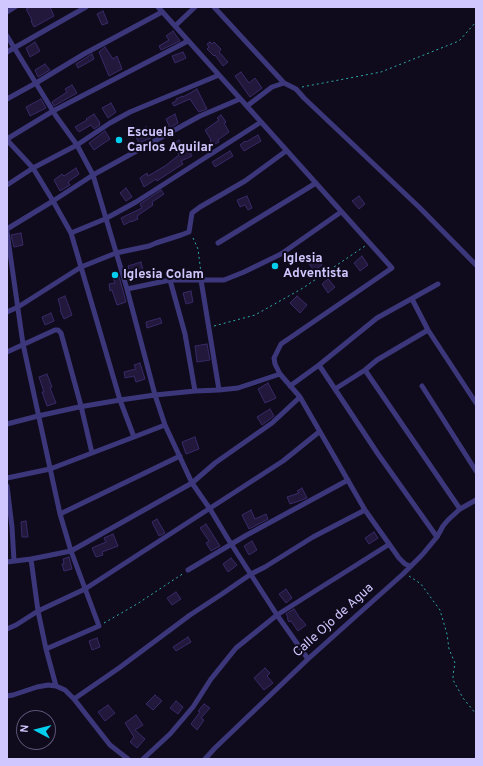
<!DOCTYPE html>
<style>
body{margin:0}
#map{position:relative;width:483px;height:766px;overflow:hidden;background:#0f0b1c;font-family:Overpass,sans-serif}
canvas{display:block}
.frame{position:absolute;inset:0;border:8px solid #cfc7fe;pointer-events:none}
.north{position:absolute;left:16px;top:710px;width:40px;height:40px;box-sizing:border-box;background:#0f0b1c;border:1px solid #5c5676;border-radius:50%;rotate:277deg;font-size:11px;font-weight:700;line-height:16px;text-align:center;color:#cfc7fe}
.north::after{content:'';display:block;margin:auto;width:14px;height:18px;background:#04ceed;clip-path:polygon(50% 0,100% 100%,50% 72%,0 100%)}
</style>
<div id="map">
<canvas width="483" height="766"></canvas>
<div class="frame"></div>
<div class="north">N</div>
</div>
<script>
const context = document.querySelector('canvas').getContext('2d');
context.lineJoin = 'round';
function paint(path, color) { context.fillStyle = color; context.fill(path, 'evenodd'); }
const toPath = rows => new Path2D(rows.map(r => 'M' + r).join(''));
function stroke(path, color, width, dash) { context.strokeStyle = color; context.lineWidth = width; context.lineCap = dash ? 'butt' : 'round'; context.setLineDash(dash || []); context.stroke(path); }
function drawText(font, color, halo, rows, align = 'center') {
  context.font = font + ' Overpass,sans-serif'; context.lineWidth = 4; context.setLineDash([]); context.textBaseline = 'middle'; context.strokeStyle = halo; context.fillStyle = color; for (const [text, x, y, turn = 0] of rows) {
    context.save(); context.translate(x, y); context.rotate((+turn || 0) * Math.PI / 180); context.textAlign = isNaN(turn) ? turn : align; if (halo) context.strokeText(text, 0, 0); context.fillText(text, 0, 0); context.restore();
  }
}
const building = toPath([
 [31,7,50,7,54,16,34,27,31,21,32,20,26,9,31,7],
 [103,11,108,23,102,25,97,14,103,11],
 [173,31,180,41,161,50,159,46,169,40,166,36,173,31],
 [35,42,40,51,30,57,26,48,35,42],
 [210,42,212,44,214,42,221,49,219,52,228,62,223,66,215,55,214,56,207,49,209,47,207,44,210,42],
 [105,47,113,59,117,56,122,69,109,76,99,52,105,47],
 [183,52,186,58,175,63,172,56,183,52],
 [92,54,94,59,78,68,76,64,92,54],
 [45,64,50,70,38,77,35,70,45,64],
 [241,72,249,83,255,78,262,88,250,97,235,76,241,72],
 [72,85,77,93,54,106,52,102,67,92,65,89,72,85],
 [197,89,207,109,199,112,199,111,198,111,190,99,174,106,172,103,176,101,176,99,183,96,183,97,197,89],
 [41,99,46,108,30,116,26,107,41,99],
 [111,103,116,112,108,118,102,108,111,103],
 [94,114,100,123,99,124,100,125,94,129,91,125,79,132,75,127,87,120,86,119,94,114],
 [175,114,178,123,170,128,166,119,175,114],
 [221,115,226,122,224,123,229,132,218,140,219,142,213,145,210,141,211,140,205,130,219,120,217,118,221,115],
 [146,127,151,138,139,143,134,133,146,127],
 [105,131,110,139,94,150,89,143,105,131],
 [258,135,261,141,244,151,240,145,245,141,246,142,258,135],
 [179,140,185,153,189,150,192,156,181,161,183,164,169,173,157,181,156,179,144,187,140,178,147,173,148,176,165,166,179,155,174,143,179,140],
 [230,151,233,156,215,167,212,162,230,151],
 [76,168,79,174,68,182,70,185,60,191,54,180,62,174,64,176,76,168],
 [126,188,132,197,126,201,120,193,126,188],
 [161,190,164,194,152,202,153,205,137,216,138,219,131,222,131,221,124,225,121,218,142,208,140,204,161,190],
 [247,196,252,208,248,210,245,205,240,207,237,200,247,196],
 [359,196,365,204,359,209,352,201,359,196],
 [21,233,23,245,14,247,11,235,21,233],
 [316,256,322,265,314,271,308,262,316,256],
 [362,256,368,265,360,271,354,263,362,256],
 [141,262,144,274,132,278,128,266,141,262],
 [119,276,126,302,117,305,112,290,110,291,109,284,115,283,113,278,119,276],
 [328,279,335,287,328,293,322,284,328,279],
 [191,291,193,302,186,304,183,293,191,291],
 [65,296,72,315,64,319,60,310,61,309,58,299,65,296],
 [297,296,307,305,300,313,290,303,297,296],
 [51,313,54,321,45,325,42,317,51,313],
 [160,318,162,323,147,328,146,322,160,318],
 [207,344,210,360,197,362,195,346,207,344],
 [140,363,145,379,136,382,134,376,125,378,124,372,136,369,134,365,140,363],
 [47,374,52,387,50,388,56,403,47,406,42,392,44,392,39,377,47,374],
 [268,383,276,398,265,403,258,389,268,383],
 [270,409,274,416,262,425,257,417,270,409],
 [195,437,199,449,186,454,182,442,195,437],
 [302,488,307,498,302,500,290,504,287,497,299,493,297,491,302,488],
 [251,510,255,519,266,514,268,519,249,529,242,515,251,510],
 [157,519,165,533,159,536,152,522,157,519],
 [26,521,28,537,22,537,21,522,26,521],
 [206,524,220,546,211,551,206,543,209,541,200,528,206,524],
 [374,532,378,538,369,544,365,538,374,532],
 [113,534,118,546,102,552,103,555,96,557,92,548,106,542,104,538,113,534],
 [252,541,257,550,249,555,244,546,252,541],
 [69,557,72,569,64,571,62,564,64,564,63,559,69,557],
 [231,558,237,565,228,572,223,564,231,558],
 [286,589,292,598,286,603,279,594,286,589],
 [176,592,181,599,172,605,167,598,176,592],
 [294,609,301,620,301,619,306,625,298,631,291,621,289,622,287,618,288,617,286,614,294,609],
 [188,637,191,642,176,651,173,647,188,637],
 [97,638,100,647,92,650,89,641,97,638],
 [265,668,270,673,267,676,273,683,264,690,254,678,265,668],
 [155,695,162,701,153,710,146,704,155,695],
 [176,701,183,707,178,714,170,708,176,701],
 [204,704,210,708,201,718,204,720,197,730,191,724,200,712,198,711,204,704],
 [108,705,115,713,105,721,98,712,108,705],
 [136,715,143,725,135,730,145,739,137,748,130,742,134,737,125,723,136,715]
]);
paint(building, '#21183c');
stroke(building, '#392a68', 1);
stroke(toPath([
 [302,87,381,72,459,41,476,22],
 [193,238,198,249,201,273],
 [214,326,255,315,303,288,365,246],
 [409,576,421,584,426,591,440,610,447,634,449,649,455,663,453,675,453,680,463,698,476,714],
 [104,623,137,604,184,573]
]), '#2eaba8', 1, [2, 3]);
stroke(toPath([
 [158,7,392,268,281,344,274,358,275,364,280,374,300,397,365,510,399,558,405,564,410,566],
 [214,7,284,83],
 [7,12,15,7],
 [175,26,195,7],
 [7,36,56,116,77,145,93,175,127,289,155,395,165,425,192,483,210,509,228,539,277,615,308,659],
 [7,52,86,7],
 [7,99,36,83,84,54,162,12],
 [247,106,272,87,284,83,296,89,304,98,419,207,476,265],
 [7,139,53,111,188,41],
 [7,140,33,168,53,201,71,233,81,267,120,400,134,437,50,469,7,478],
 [7,185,33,168,77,145,110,123,130,112,219,75],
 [7,229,53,201,93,175,200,116,240,99],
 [7,232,23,344,60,514,71,551,99,626,46,649],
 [71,233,105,219,136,202,261,122],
 [218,243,316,183],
 [170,280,185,334,195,391],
 [201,280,219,390],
 [127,289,170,280,224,280,244,272,281,254,341,212],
 [412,299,428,330,476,403],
 [7,312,18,307,81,267,116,253,149,246,156,243,181,235,189,232,192,213,200,207,245,181,286,151],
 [7,352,55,330,58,330,61,333,81,406,92,453],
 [319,365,378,454,437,537],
 [365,370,460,509],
 [290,386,319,365,377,318,438,284],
 [422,386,476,471],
 [335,389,365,370,377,360,428,330],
 [7,424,38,416,79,407,120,400,155,395,195,391,219,390,238,388,280,374],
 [134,437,165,425],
 [7,486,12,527,14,561],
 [60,514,180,456],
 [31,559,38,611,46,649,56,686],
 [7,562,31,559,71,551,192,483,215,463,272,423,300,397],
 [188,570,245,536,348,480],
 [7,629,16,625,38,611,85,589,283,461,319,432],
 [7,696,13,695,37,687,48,685,56,686,65,690,74,699,110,745,128,759],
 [74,699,119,668,190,615,222,594,251,574,265,567,313,537,365,510],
 [143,759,170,734,193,707,211,679,236,648,277,615,388,545],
 [205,759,215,748,308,659,403,574,422,555,437,537,443,526,448,520,460,509,476,500]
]), '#3c377a', 5);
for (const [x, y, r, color] of [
 [119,140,4,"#04ceed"],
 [275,266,4,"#04ceed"],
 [115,275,4,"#04ceed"]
]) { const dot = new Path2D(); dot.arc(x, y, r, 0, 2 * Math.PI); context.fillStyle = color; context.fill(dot); stroke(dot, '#0f0b1c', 1.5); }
drawText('bold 13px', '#cfc7fe', '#0f0b1c', [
 ["Escuela",127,133],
 ["Carlos Aguilar",127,148],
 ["Iglesia",283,259],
 ["Adventista",283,274],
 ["Iglesia Colam",123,275]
], 'left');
drawText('13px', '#cfc7fe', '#0f0b1c', [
 ["Calle Ojo de Agua",334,621,-42]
]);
</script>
